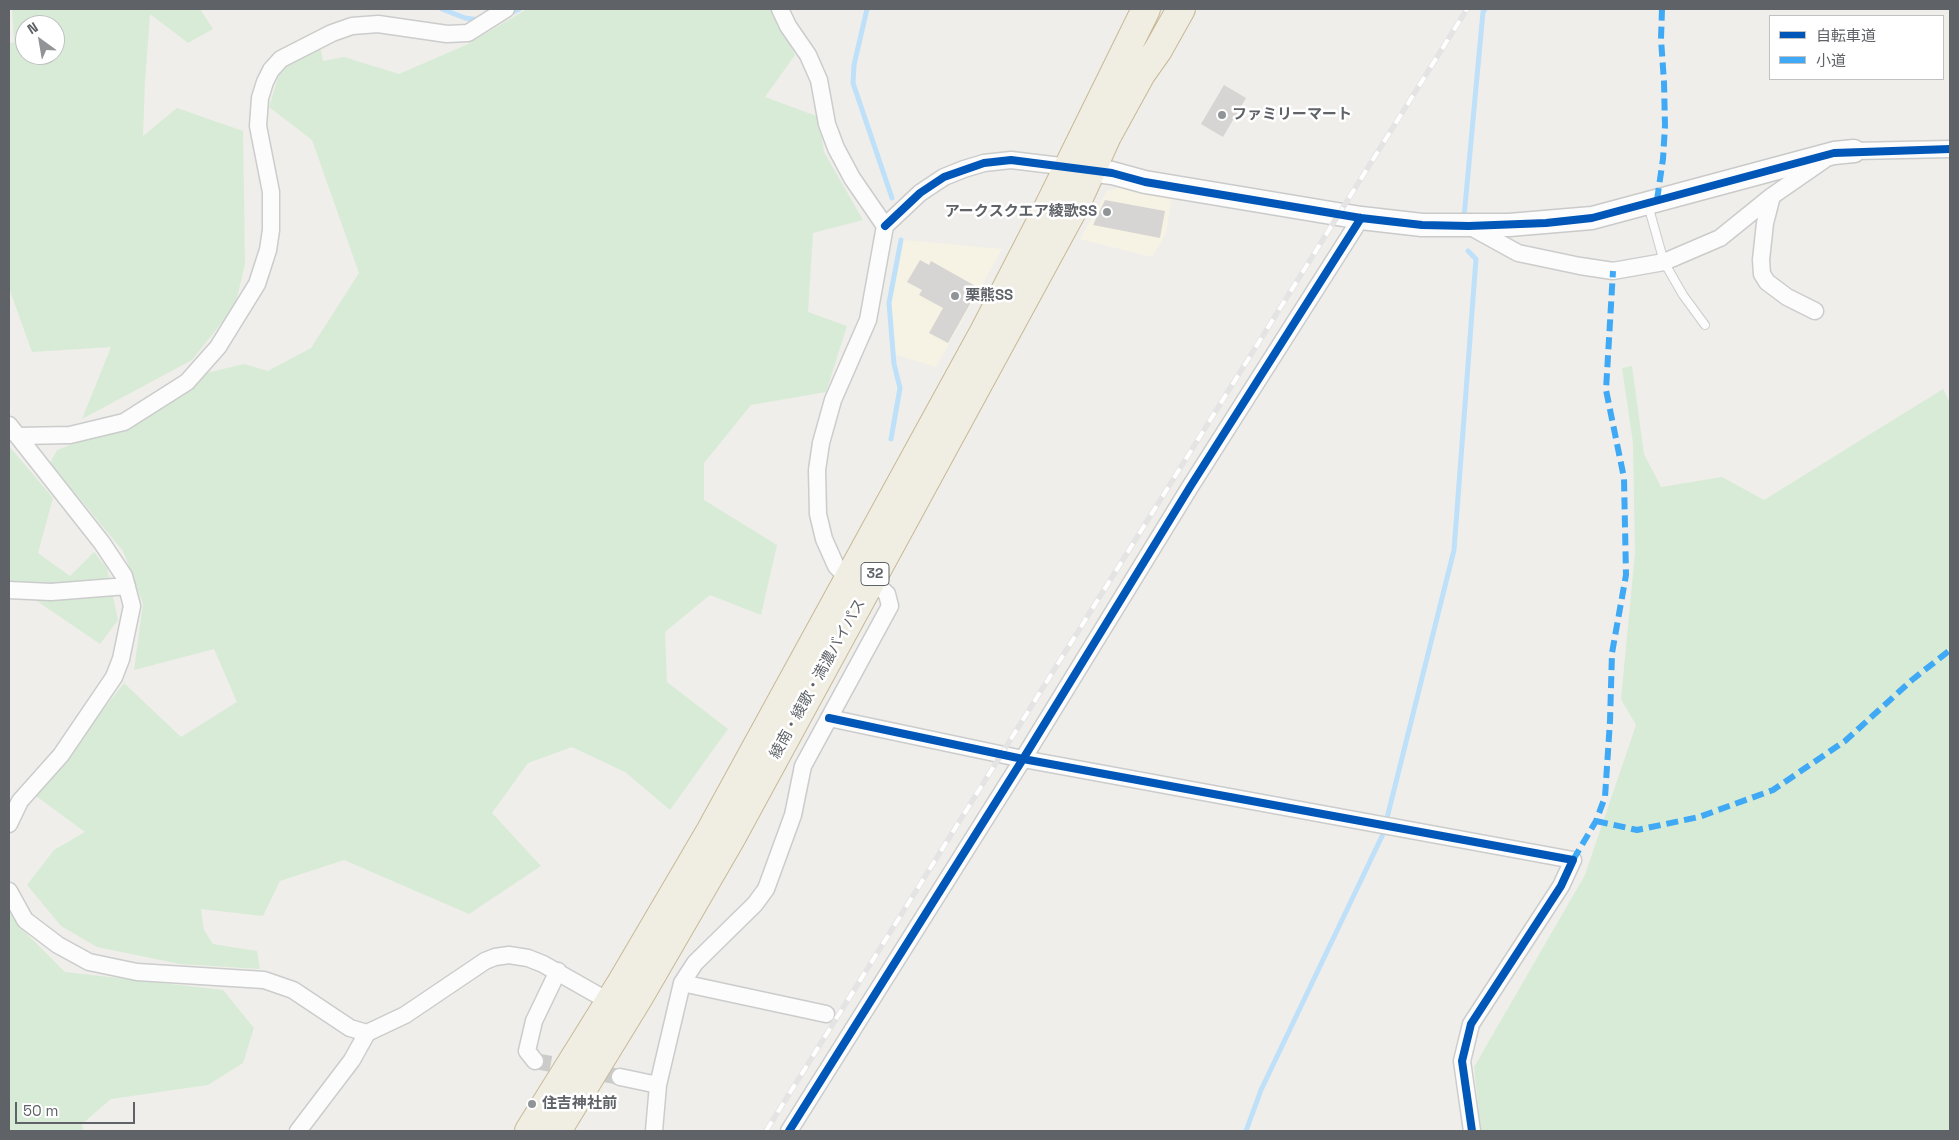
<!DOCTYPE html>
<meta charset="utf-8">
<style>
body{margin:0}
#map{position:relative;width:1959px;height:1140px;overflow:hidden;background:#efeeea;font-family:"Space Grotesk","Noto Sans JP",sans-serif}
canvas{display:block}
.frame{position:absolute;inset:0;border:10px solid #5f6368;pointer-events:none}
.legend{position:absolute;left:1769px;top:15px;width:175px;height:65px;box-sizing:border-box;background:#fff;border:1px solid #bfc1c3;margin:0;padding:6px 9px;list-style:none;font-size:15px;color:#5f6368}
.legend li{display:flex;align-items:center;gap:10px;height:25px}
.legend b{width:25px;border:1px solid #bfc1c3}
.north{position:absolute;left:15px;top:15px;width:50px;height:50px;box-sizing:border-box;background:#fff;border:1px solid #bfc1c3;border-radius:50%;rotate:328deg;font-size:14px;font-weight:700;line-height:20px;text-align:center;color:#5f6368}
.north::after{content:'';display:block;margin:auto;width:18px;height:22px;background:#919496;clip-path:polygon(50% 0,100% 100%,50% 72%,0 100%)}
.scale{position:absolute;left:15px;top:1102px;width:120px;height:22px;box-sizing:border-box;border:2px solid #5f6368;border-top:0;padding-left:6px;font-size:15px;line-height:18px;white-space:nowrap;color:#5f6368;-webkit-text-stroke:4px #fff;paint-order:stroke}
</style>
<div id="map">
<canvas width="1959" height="1140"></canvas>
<div class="frame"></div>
<ul class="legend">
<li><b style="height:6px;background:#0057b8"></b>自転車道</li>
<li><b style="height:6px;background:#3fa9f5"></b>小道</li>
</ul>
<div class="north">N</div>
<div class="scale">50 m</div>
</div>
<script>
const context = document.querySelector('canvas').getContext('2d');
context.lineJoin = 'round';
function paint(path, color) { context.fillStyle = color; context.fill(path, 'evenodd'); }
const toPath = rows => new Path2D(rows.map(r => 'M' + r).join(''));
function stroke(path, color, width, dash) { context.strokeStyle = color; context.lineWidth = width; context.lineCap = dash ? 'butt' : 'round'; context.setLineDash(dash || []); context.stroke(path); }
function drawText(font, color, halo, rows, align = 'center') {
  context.font = font + ' "Space Grotesk","Noto Sans JP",sans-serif'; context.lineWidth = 5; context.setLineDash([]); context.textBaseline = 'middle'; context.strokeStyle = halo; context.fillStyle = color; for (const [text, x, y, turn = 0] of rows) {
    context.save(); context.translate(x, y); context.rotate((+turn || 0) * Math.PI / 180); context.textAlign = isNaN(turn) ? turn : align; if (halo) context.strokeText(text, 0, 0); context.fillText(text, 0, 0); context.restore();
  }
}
paint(toPath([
 [1120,187,1172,197,1166,233,1152,257,1080,239,1107,191],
 [903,240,1002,249,936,367,895,354,890,311,893,287]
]), '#f7f3e4');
paint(toPath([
 [12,9,200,9,213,29,188,43,150,14,145,81,143,136,177,108,243,131,245,264,235,306,192,360,82,419,111,347,32,352,9,288,9,44,14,42],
 [25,25,55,25,55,55,25,55],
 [527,9,772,9,795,55,765,97,819,117,824,152,863,220,813,233,808,312,847,326,826,392,751,405,704,463,704,500,777,545,761,615,710,595,665,632,667,682,728,729,670,810,625,772,572,747,528,763,492,813,541,866,469,914,344,860,280,881,263,916,201,909,204,930,213,944,257,951,260,969,180,964,97,947,61,926,27,885,54,850,85,832,36,796,124,683,181,737,237,702,214,649,134,670,143,604,123,551,50,463,57,450,150,415,206,373,244,364,268,371,311,348,359,273,312,140,269,107,281,68,319,41,323,61,344,57,399,74,466,45],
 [1632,366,1644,454,1661,487,1722,477,1764,500,1943,389,1950,403,1950,1131,1481,1131,1474,1067,1585,875,1636,725,1621,699,1635,553,1633,443,1622,368],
 [9,446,53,498,38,553,70,576,94,552,107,568,118,620,100,644,9,582],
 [9,907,21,928,65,972,223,990,254,1028,243,1063,208,1085,111,1099,82,1124,83,1131,9,1131]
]), '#d8ebd6');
stroke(toPath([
 [442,9,465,18,480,20],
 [867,9,854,65,853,83,892,198],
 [509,14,519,9],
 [1464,217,1483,12,1485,9],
 [891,439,900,388,894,364,889,303,901,240],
 [1387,818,1454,550,1476,259,1468,251],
 [1246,1131,1261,1090,1383,834]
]), '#bfe0f9', 5);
paint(toPath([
 [1224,85,1246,98,1223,137,1201,124],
 [1105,200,1165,211,1160,238,1093,225],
 [920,260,929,265,931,261,979,288,948,343,929,333,943,308,919,295,922,290,907,282]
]), '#d6d5d3');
stroke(toPath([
 [535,1061,620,1077]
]), '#cbcbca', 16, [16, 8]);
const lane = toPath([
 [1648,205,1664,262,1683,295,1705,325]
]);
const street = toPath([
 [780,9,788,26,808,55,819,80,827,124,836,148,852,178,885,226,868,320,833,400,821,443,817,470,818,514,824,539,836,566,848,578],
 [1854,151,1950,149],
 [1772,196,1765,223,1761,260,1762,274,1767,282,1787,297,1815,311],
 [885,226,920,193,944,177,964,169,984,163,1011,160,1069,167],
 [1469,226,1518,253,1580,266,1613,271,1664,262,1720,238,1772,196,1824,160],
 [9,425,102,543,124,576,132,606,121,659,114,677,61,755,20,801,9,824],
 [19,436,70,435,124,422,187,382,218,347,257,284,268,250,271,230,271,192,258,126,260,98,265,82,271,70,281,59,332,33,352,26,378,24,447,34,468,33,506,9],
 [9,590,51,592,127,586],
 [829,718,1023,759,1573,860,1561,886,1471,1024,1462,1061,1472,1131],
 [9,891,25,920,58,945,89,962,137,972,264,980,293,990,350,1028,367,1033,405,1015,485,961,495,957,509,955,528,958,543,964,617,1006],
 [682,983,695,963,755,904,766,889,793,815,803,766,890,606,887,594,872,580],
 [535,1061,527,1051,534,1021,558,971],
 [620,1077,658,1085],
 [298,1131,352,1060,367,1033],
 [654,1131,658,1085,682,983,826,1014],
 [789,1131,1023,759,1190,487,1361,218]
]);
const secondary = toPath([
 [1074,168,1112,173,1145,182,1361,218,1422,225,1509,225,1592,218,1834,153,1854,151]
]);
const highway = toPath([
 [529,1131,620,985,711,830,985,330,1049,206,1146,9],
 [557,1131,639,997,730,840,1077,202,1107,136,1141,74,1158,50,1181,9]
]);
stroke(lane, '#cbcccc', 10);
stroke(street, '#cbcccc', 19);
stroke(secondary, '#cacacb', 25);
stroke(highway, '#c8b996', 30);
stroke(lane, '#fdfcfc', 8);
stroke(street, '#fdfcfc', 16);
stroke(secondary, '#fdfcfc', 22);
stroke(highway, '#f0ede3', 28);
const rail = toPath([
 [766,1131,1467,9]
]);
stroke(rail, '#e4e4e4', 5.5);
stroke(rail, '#fff', 4, [11]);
stroke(toPath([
 [1657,200,1663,159,1665,126,1664,82,1661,39,1662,9],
 [1596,821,1637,830,1699,817,1773,790,1845,741,1912,680,1950,650],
 [1573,860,1596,821,1605,797,1610,721,1612,653,1626,575,1624,478,1606,390,1613,271]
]), '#3fa9f5', 6, [12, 6]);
stroke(toPath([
 [885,226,920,193,944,177,984,163,1011,160,1112,173,1145,182,1361,218,1422,225,1469,226,1546,223,1592,218,1834,153,1950,149],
 [829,718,1023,759,1573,860,1561,886,1471,1024,1462,1061,1472,1131],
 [789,1131,1023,759,1190,487,1361,218]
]), '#0057b8', 8);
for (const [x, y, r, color] of [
 [1222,115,5,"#919496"],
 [1107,212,5,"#919496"],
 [955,296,5,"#919496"],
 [532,1104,5,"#919496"]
]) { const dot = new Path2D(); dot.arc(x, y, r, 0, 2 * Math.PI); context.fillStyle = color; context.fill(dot); stroke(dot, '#fff', 2); }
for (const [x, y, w] of [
 [875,574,28]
]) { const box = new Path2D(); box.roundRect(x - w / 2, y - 11.5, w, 23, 4); context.fillStyle = '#fff'; context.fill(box); stroke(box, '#5f6368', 1); }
drawText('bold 14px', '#5f6368', null, [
 ["32",875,574]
]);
drawText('bold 15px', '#5f6368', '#fff', [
 ["ファミリーマート",1232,115],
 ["アークスクエア綾歌SS",1097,212,"right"],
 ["栗熊SS",965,296],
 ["住吉神社前",542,1104]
], 'left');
drawText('15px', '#5f6368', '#fff', [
 ["綾南・綾歌・満濃バイパス",818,679,-61]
]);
</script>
